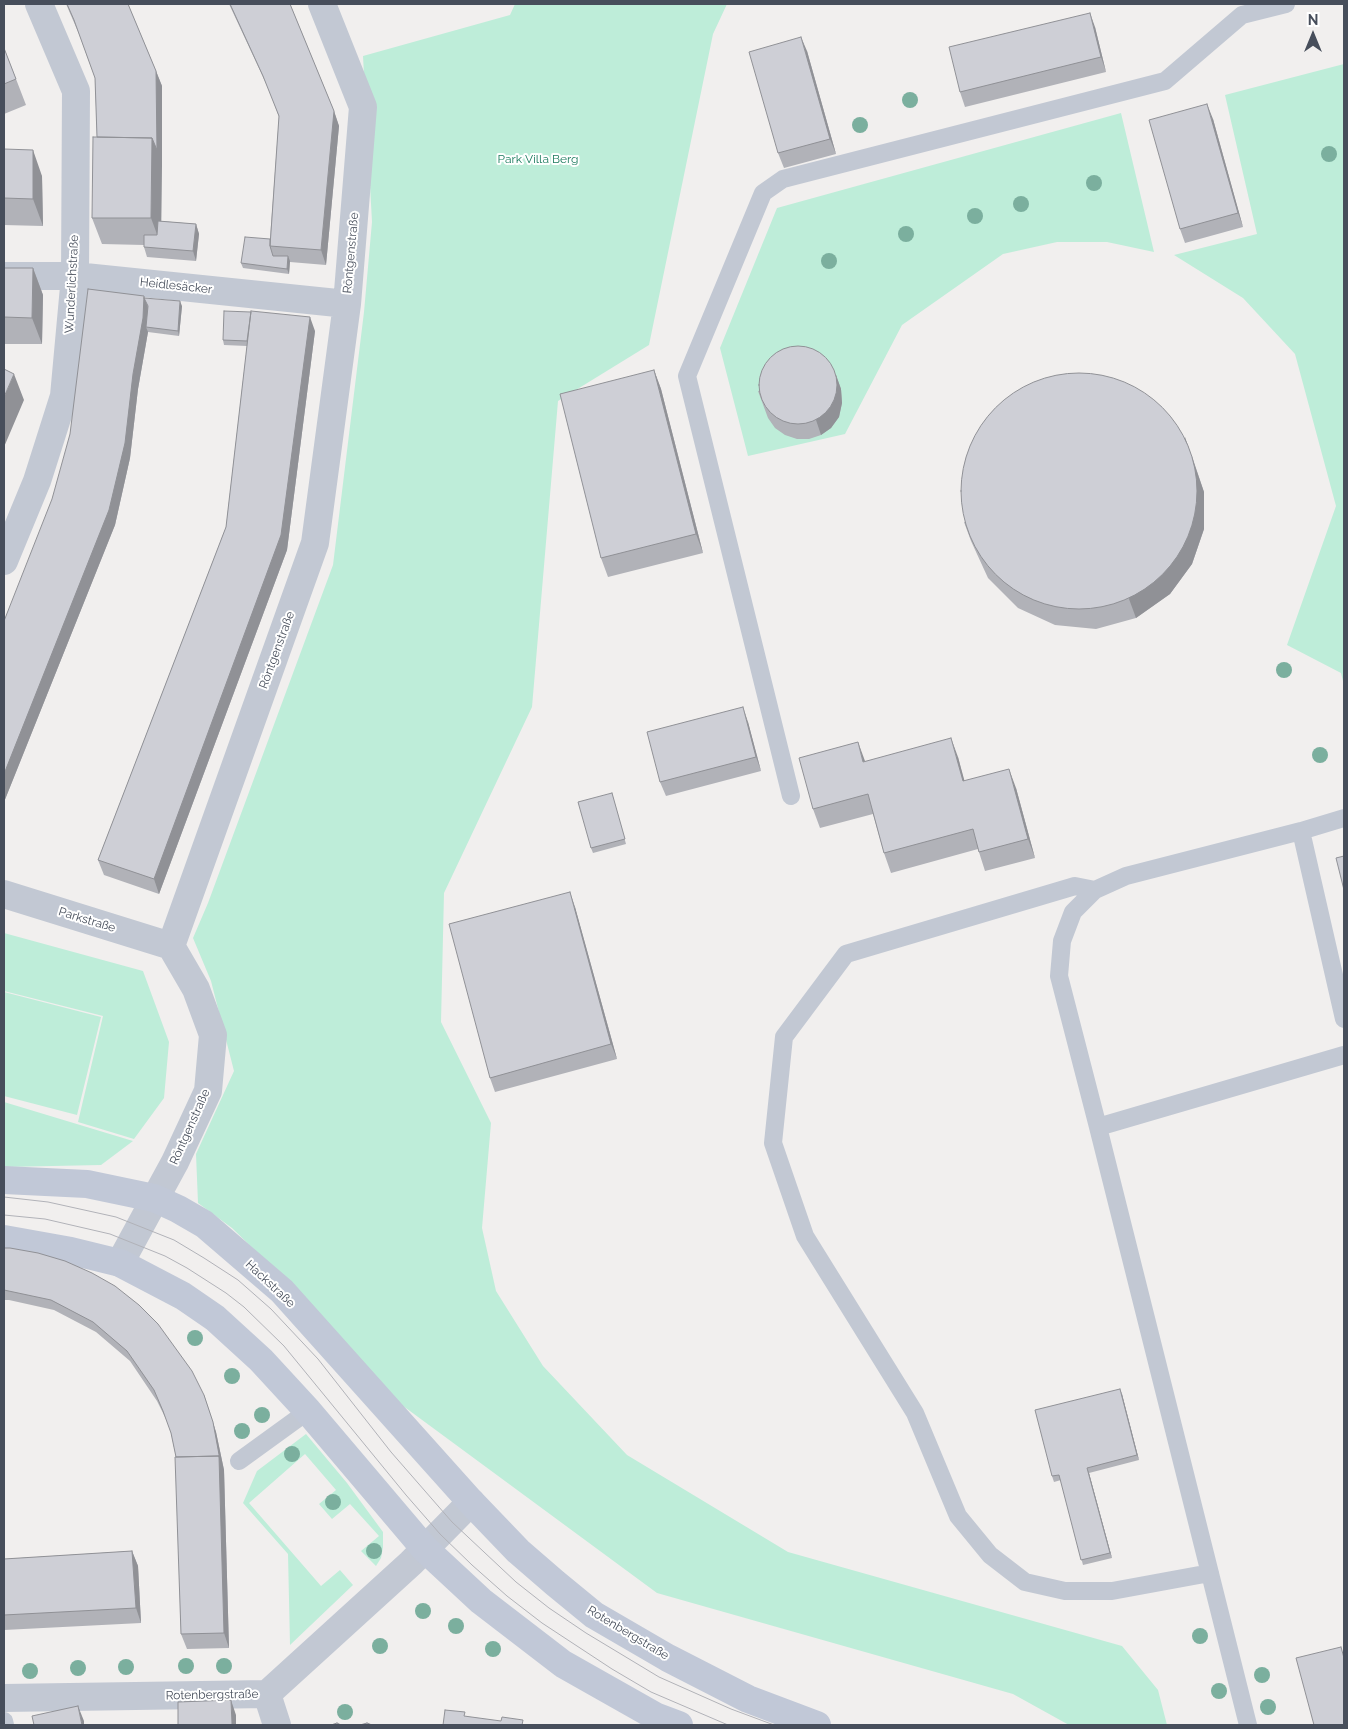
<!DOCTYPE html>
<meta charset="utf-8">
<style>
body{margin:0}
#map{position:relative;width:1348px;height:1729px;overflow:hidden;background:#f1efee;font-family:Raleway,sans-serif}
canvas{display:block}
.frame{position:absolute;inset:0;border:5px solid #474e5b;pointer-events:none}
.north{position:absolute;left:1288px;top:10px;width:50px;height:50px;-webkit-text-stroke:4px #fff;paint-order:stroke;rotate:0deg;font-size:14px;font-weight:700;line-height:20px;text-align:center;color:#474e5b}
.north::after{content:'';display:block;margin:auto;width:18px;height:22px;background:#474e5b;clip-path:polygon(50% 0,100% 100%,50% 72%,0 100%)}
</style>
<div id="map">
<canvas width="1348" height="1729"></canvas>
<div class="frame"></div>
<div class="north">N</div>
</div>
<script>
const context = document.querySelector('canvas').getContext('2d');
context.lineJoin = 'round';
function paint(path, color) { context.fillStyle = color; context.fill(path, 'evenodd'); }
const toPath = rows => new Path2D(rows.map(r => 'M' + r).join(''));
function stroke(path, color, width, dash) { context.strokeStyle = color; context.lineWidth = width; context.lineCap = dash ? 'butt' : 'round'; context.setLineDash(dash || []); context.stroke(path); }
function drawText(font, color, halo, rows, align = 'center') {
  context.font = font + ' Raleway,sans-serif'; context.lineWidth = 4; context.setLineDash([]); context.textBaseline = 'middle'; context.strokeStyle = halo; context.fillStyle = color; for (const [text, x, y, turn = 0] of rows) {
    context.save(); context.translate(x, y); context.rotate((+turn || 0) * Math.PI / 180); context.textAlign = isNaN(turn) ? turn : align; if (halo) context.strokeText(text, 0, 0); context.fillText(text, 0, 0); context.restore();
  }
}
paint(toPath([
 [515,4,727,4,713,34,649,345,558,401,532,707,444,893,441,1022,491,1123,482,1228,496,1291,543,1366,627,1455,788,1552,1122,1646,1158,1690,1167,1725,1069,1725,1013,1694,657,1593,395,1400,309,1303,232,1228,198,1203,196,1154,234,1071,211,981,193,938,208,903,333,565,364,312,372,222,363,56,510,15],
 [1344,64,1344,685,1341,673,1287,645,1336,506,1295,354,1243,298,1174,255,1257,234,1225,95],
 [1121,113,1154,252,1107,242,1057,242,1003,254,902,325,845,434,748,456,720,348,777,208],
 [4,933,143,971,169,1042,164,1098,134,1139,78,1122,103,1016,4,991],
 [4,992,101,1017,77,1115,4,1096],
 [4,1102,133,1141,101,1165,4,1167],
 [306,1434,347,1483,383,1532,383,1547,381,1558,376,1566,361,1551,379,1536,350,1504,332,1519,319,1504,336,1490,305,1454,249,1503,321,1586,340,1570,353,1585,290,1645,288,1554,243,1503,257,1471]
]), '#beedd9');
stroke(toPath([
 [791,796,687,376,763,193,783,179,1165,81,1242,15,1286,4],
 [1344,818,1301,831,1344,1019],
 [1095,890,1075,886,846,954,784,1037,773,1143,805,1236,915,1413,958,1516,990,1555,1025,1582,1065,1591,1112,1591,1210,1573],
 [1098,1127,1059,976,1062,941,1073,912,1095,890,1126,876,1301,831],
 [239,1461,308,1411],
 [4,1721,5,1725],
 [1248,1725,1098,1127,1344,1055]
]), '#c2c8d3', 18);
stroke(toPath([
 [4,276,75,276,347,304],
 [4,561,37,481,64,396,75,276,76,91,39,4],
 [4,894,171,946],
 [120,1263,175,1162,208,1091,213,1035,196,989,171,946,315,543,347,304,363,107,322,4],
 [267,1694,277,1725],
 [4,1698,267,1694,411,1563,471,1502]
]), '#c2c8d3', 28);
stroke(toPath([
 [4,1180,87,1184,154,1198,178,1209,204,1224,282,1291,471,1502,518,1551,555,1583,594,1615,668,1658,748,1699,817,1725],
 [4,1239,71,1251,120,1263,183,1296,215,1318,261,1360,308,1411,425,1549,481,1601,563,1664,655,1716,679,1725]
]), '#c1c8d7', 28);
stroke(toPath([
 [4,1197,48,1202,116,1217,174,1240,204,1258,238,1280,271,1309,318,1359,391,1452,452,1522,516,1582,549,1608,586,1633,659,1677,731,1709,774,1725],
 [4,1215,45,1219,110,1234,165,1256,187,1268,226,1293,244,1307,284,1346,406,1495,440,1534,472,1565,507,1596,542,1623,612,1669,651,1692,728,1725]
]), '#b1b2b8', 1);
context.fillStyle = '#7baf9e';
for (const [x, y] of [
 [910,100],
 [860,125],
 [1329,154],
 [1094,183],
 [1021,204],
 [975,216],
 [906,234],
 [829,261],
 [1284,670],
 [1320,755],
 [195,1338],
 [232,1376],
 [262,1415],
 [242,1431],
 [292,1454],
 [333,1502],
 [374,1551],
 [423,1611],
 [456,1626],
 [1200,1636],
 [380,1646],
 [493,1649],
 [186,1666],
 [224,1666],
 [126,1667],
 [78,1668],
 [30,1671],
 [1262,1675],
 [1219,1691],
 [1268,1707],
 [345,1712]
]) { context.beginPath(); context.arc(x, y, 8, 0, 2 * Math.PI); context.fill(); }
paint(toPath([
 [66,4,128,4,156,71,162,86,161,221,196,224,199,234,196,261,147,257,144,247,144,245,102,244,92,218,97,137,95,78,79,34],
 [229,4,290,4,334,111,339,126,326,265,290,262,289,274,243,268,241,263,270,239,279,117,269,90],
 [1095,27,1106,72,965,107,960,92],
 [4,48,16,79,26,105,4,114],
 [807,51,836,154,784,168,778,153],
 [1213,119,1243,227,1185,243,1180,229],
 [4,149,42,176,43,226,4,225],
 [4,268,33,268,43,295,42,344,4,344],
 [144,298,182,306,179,336,148,332,138,389,130,458,115,525,4,802,4,621],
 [315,331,287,550,159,894,104,875,98,860,226,527,247,346,224,345,223,340],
 [654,370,661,389,703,553,608,577,601,558],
 [836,375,841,389,842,403,839,417,831,428,821,435,809,439,797,439,785,435,775,428,768,418,758,391],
 [1192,456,1204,492,1204,529,1192,564,1170,594,1136,618,1096,629,1055,625,1018,608,988,578,971,541,964,522],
 [748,722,761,771,666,796,660,782],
 [958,757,964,781,1016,788,1035,858,985,871,978,849,891,873,884,853,873,814,820,828,813,809,865,761],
 [612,793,626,844,593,853,591,848],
 [575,907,617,1059,495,1092,490,1078],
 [4,1248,204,1395,216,1432,224,1470,229,1648,187,1649,181,1634,176,1457,171,1433,167,1421,157,1401,130,1361,96,1332,54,1310,9,1300,4,1300],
 [1122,1394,1139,1460,1089,1473,1112,1558,1083,1565,1061,1480,1054,1482,1052,1476],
 [132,1551,138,1566,141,1623,4,1630,4,1559]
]), '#b1b2b8');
paint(toPath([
 [1090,13,1095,27,1106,72,1101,57],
 [801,37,807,51,836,154,830,139],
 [156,71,162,86,162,165,161,245,151,218,152,138],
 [1207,104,1213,119,1243,227,1238,213],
 [334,111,339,126,326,265,321,250],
 [33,150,42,176,43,226,33,199],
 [196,224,199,234,196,261,193,251],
 [288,256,290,261,289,274,287,269],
 [33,268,43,295,42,344,32,318],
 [144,296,149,311,146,327,148,332,138,389,130,458,115,525,4,802,4,774,133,374],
 [180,301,182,306,179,336,178,331],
 [310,317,315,331,287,550,159,894,154,879],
 [654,370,661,389,703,553,696,534],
 [14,374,24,400,4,447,4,397],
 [836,375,841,389,842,403,839,417,831,428,821,435,816,420],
 [1185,437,1204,492,1204,529,1192,564,1170,594,1136,618,1129,599],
 [743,707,748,722,761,771,756,757],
 [951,738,958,757,970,801,963,781],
 [858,742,865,761,863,762],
 [1009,769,1016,788,1035,858,1028,839],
 [570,892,575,907,617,1059,611,1044],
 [1120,1389,1122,1394,1139,1460,1137,1455],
 [204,1395,216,1432,224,1470,229,1648,224,1633],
 [1087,1468,1089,1473,1112,1558,1110,1553],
 [132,1551,138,1566,141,1623,136,1608],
 [231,1700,236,1715,236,1725,232,1725],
 [78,1706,84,1721,84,1725,82,1725]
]), '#909196');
const building = toPath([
 [67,4,128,4,156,71,157,150,152,138,97,137,95,78,74,20,67,4],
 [230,4,290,4,334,111,321,250,270,246,279,116,263,76,230,4],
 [1090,13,1101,57,960,92,949,47,1090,13],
 [801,37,830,139,778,153,749,52,801,37],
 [4,48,16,79,4,84,4,48],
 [1207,104,1238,213,1180,229,1149,120,1207,104],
 [93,137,152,138,151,218,92,218,93,137],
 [4,149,33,150,33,199,4,198,4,149],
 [158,221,196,224,193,251,144,247,144,235,157,235,158,221],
 [245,237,270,239,270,246,273,256,288,256,287,269,241,263,245,237],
 [4,268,33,268,32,318,4,317,4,268],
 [88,289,144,296,143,318,133,374,125,443,109,510,4,774,4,621,52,499,70,434,88,289],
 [144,298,180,301,178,331,146,327,148,306,144,298],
 [224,311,251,312,247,341,223,340,224,311],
 [251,311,310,317,281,535,154,879,98,860,226,527,251,311],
 '759 385a39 39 0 1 1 78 0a39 39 0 1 1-78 0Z',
 [4,369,14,374,4,397,4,369],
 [654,370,696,534,601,558,560,394,654,370],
 '961 491a118 118 0 1 1 236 0a118 118 0 1 1-236 0Z',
 [743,707,756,757,660,782,647,732,743,707],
 [951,738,963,781,1009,769,1028,839,979,852,973,829,884,853,868,794,813,809,799,758,858,742,863,762,951,738],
 [612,793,625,839,591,848,578,802,612,793],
 [1344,856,1344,890,1336,858,1344,856],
 [570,892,611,1044,490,1078,449,924,570,892],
 [4,1248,10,1248,38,1253,65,1261,92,1273,115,1286,139,1305,158,1324,192,1371,204,1395,213,1422,220,1460,219,1456,176,1457,171,1433,163,1411,154,1390,127,1351,93,1322,51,1300,4,1290,4,1248],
 [1120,1389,1137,1455,1087,1468,1110,1553,1081,1560,1059,1475,1052,1476,1035,1410,1120,1389],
 [219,1456,224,1633,181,1634,175,1457,219,1456],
 [132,1551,136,1608,4,1615,4,1559,132,1551],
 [1341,1647,1344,1658,1344,1725,1314,1725,1296,1658,1341,1647],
 [231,1700,232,1725,178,1725,178,1702,231,1700],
 [78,1706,82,1725,34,1725,32,1716,78,1706],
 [445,1710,465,1712,464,1716,501,1721,502,1717,523,1720,522,1725,443,1725,445,1710],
 [337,1723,341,1725,331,1725,337,1723],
 [367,1723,372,1725,360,1725,367,1723]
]);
paint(building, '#cecfd6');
stroke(building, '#909196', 1);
drawText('12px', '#1a7a5c', '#fff', [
 ["Park Villa Berg",538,159]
]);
drawText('12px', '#474e5b', '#fff', [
 ["Röntgenstraße",351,253,-85],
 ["Wunderlichstraße",72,284,-87],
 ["Heidlesäcker",176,286,6],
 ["Röntgenstraße",277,650,-70],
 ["Parkstraße",87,920,17],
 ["Röntgenstraße",190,1127,-66],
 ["Hackstraße",270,1284,43],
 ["Rotenbergstraße",628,1633,31],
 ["Rotenbergstraße",212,1695,-1]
]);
</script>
